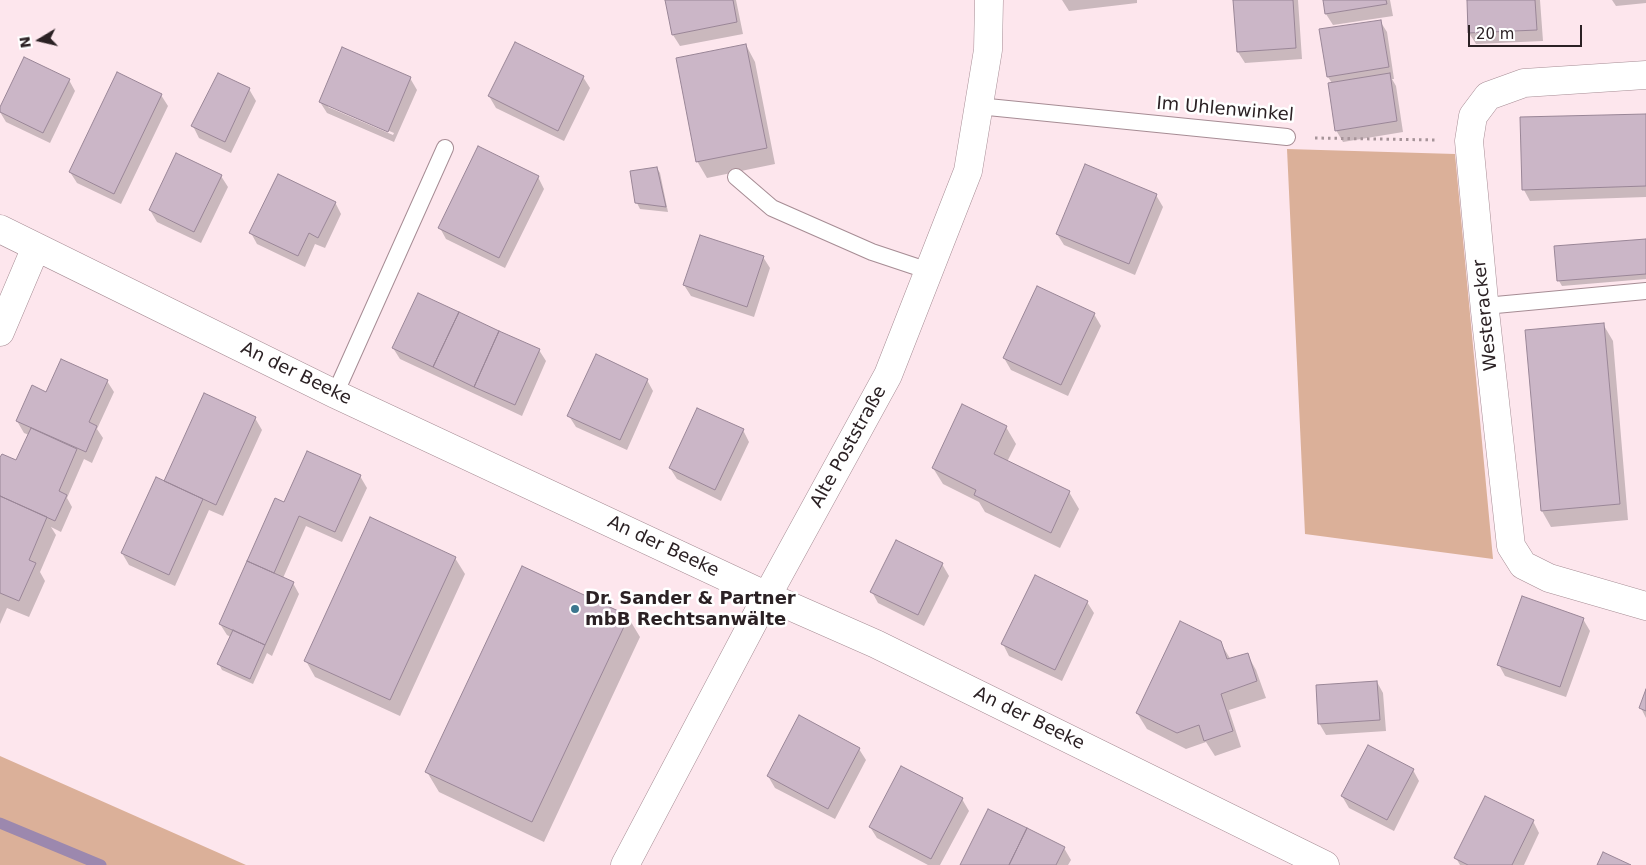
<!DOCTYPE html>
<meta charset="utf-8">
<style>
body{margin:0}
#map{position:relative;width:1646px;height:865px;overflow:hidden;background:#fde6ed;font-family:"DejaVu Sans",sans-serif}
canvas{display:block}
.north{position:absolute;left:15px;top:15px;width:50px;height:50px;-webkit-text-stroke:4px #fff;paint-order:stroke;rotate:261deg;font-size:14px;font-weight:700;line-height:20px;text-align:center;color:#2b2124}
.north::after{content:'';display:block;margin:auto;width:18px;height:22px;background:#2b2124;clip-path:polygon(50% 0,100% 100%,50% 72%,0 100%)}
.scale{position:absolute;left:1468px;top:25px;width:114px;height:22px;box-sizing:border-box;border:2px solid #2b2124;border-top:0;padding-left:6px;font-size:15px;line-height:18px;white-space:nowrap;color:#2b2124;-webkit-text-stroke:4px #fff;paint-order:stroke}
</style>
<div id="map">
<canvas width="1646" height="865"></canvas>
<div class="north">N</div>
<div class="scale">20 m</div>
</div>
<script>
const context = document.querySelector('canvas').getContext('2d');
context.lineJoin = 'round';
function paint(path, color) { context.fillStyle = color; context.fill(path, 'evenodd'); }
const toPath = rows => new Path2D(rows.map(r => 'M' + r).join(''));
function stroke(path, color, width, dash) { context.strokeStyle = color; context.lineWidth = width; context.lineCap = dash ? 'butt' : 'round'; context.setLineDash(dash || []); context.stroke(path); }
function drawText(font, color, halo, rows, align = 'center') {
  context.font = font + ' "DejaVu Sans",sans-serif'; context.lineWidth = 5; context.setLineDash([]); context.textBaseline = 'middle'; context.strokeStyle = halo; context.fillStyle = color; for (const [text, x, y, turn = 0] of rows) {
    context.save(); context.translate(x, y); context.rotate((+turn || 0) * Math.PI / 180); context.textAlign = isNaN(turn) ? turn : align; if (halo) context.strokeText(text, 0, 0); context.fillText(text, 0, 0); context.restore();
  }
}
paint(toPath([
 [1287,149,1455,154,1493,559,1305,534],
 [0,756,246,865,0,865]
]), '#dbb099');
paint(toPath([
 [666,0,736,0,743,34,680,46,673,35],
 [1062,0,1137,0,1137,3,1069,11],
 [1235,0,1298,0,1302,59,1245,63,1238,52],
 [1324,0,1390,0,1393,16,1333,25,1326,14],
 [1468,0,1540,0,1543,41,1476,44,1469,33],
 [1612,0,1646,0,1646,3,1616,6],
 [1380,21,1387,32,1394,79,1392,79,1396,86,1403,132,1343,142,1336,130,1332,83,1328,77],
 [746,45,755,62,775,164,707,178,697,161],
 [583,77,590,88,564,141,496,108,489,96],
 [410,78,417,90,394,142,327,113,320,102],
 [328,105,394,133,393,135,328,107],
 [69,80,75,91,50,143,6,122,0,112,0,110],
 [249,89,256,101,231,153,199,138,193,126],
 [161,95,168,106,121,204,77,183,70,172],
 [1646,115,1646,197,1530,201,1524,190],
 [657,168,660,173,668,212,640,209,637,203],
 [221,176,228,187,201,243,157,222,150,210],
 [538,177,544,189,505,268,446,239,440,228],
 [1156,195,1163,207,1135,275,1064,245,1057,234],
 [335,202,341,214,325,248,315,244,305,267,257,244,251,233],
 [1646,240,1646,279,1562,286,1559,281],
 [763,257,770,268,754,317,691,296,684,285],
 [1094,314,1101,326,1068,396,1011,370,1004,358],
 [1603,324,1613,341,1628,520,1551,527,1542,511],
 [393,348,539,350,546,361,522,416,400,359],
 [647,380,653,391,627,450,576,427,569,416],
 [107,381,114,392,97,429,103,438,92,463,84,459,67,498,72,507,61,532,51,527,56,535,40,572,45,581,29,617,7,608,0,624,0,461,17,462,29,435,24,433,17,421,47,393],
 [963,406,1006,427,1016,444,1007,462,1069,492,1079,509,1060,548,985,512,979,502,943,484,933,468],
 [255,418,262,430,223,516,209,510,175,586,129,565,122,553,165,483],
 [743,430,749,442,721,501,677,479,670,468],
 [360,476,367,488,342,542,306,526,283,578,293,583,299,594,272,656,267,653,253,684,222,670,219,664,231,637,227,635,220,624,276,500,285,504],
 [455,558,465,574,400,716,315,677,306,661],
 [942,564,949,576,924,626,878,603,872,592],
 [1087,602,1094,613,1062,681,1009,656,1003,644],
 [628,617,640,637,544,842,439,792,427,772],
 [1583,619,1590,631,1566,697,1505,676,1499,665],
 [1220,642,1231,660,1247,654,1256,670,1266,698,1229,710,1241,747,1215,756,1206,742,1186,749,1147,729,1137,713],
 [1377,682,1383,693,1386,731,1326,735,1319,723],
 [1646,693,1646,718,1641,708],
 [859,749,866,760,835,819,775,788,768,776],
 [1413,770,1419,781,1394,831,1349,808,1342,796],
 [962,799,969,811,940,865,928,865,877,838,870,827],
 [1533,821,1539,833,1524,865,1460,865,1456,858],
 [1064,848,1071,860,1068,865,962,865]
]), '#0003');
stroke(toPath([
 [0,823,101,865]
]), '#9c88ae', 11);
const building = toPath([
 [665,0,733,0,737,22,672,35,665,0],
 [1233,0,1293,0,1296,48,1237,52,1233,0],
 [1323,0,1386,0,1387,4,1325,14,1323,0],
 [1467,0,1535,0,1537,30,1468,33,1467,0],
 [1381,20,1389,67,1327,77,1319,29,1381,20],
 [515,42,584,76,558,131,488,96,515,42],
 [746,44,767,148,696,162,676,58,746,44],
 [342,47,411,77,388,132,319,102,342,47],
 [24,57,70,79,43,133,0,112,0,107,24,57],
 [117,72,162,94,114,194,69,172,117,72],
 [218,73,250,88,225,142,191,126,218,73],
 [1390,73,1397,121,1335,131,1328,83,1390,73],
 [1646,114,1646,186,1522,190,1520,117,1646,114],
 [478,146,539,176,499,258,438,228,478,146],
 [176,153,222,175,194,232,149,210,176,153],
 [1085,164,1157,194,1129,264,1056,234,1085,164],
 [657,167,666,207,635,203,630,171,657,167],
 [278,174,336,202,318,238,309,233,298,256,249,233,278,174],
 [700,235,764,256,747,307,683,285,700,235],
 [1646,239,1646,274,1557,281,1554,246,1646,239],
 [1037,286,1095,313,1061,385,1003,358,1037,286],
 [418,293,459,312,433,367,392,348,418,293],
 [459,312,499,331,474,387,433,367,459,312],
 [1604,323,1620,504,1541,511,1525,330,1604,323],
 [499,331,540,349,515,405,474,387,499,331],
 [596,354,648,379,620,440,567,416,596,354],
 [61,359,108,380,89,422,97,426,86,452,16,421,32,385,46,392,61,359],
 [204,393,256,417,216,505,164,481,204,393],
 [962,404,1007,426,994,454,1070,491,1051,533,974,495,976,490,932,468,962,404],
 [697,408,744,429,715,490,669,468,697,408],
 [31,428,77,449,59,491,67,495,55,521,0,496,0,457,2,454,16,460,31,428],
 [307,451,361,475,335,532,299,516,274,573,247,561,275,498,284,502,307,451],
 [156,477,203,499,169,575,121,553,156,477],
 [0,496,47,517,29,560,36,563,19,601,0,593,0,496],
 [370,517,456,557,390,700,304,661,370,517],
 [896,540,943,563,918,615,870,592,896,540],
 [247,561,294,582,265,645,219,624,247,561],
 [522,566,629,616,532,822,425,772,522,566],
 [1035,575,1088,601,1055,670,1001,644,1035,575],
 [1522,596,1584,618,1560,687,1497,665,1522,596],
 [1180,621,1221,641,1227,659,1248,653,1257,681,1221,694,1233,731,1204,741,1199,725,1177,733,1136,713,1180,621],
 [233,630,265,645,250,679,217,664,233,630],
 [1377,681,1380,720,1318,724,1316,685,1377,681],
 [1646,689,1646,711,1639,708,1646,689],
 [799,715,860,748,828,809,767,776,799,715],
 [1368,745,1414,769,1387,820,1341,796,1368,745],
 [901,766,963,798,931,859,869,827,901,766],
 [1485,796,1534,820,1512,865,1468,865,1454,858,1485,796],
 [988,809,1027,828,1009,865,960,865,988,809],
 [1027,828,1065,847,1056,865,1009,865,1027,828],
 [1603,852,1631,865,1597,865,1603,852]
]);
paint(building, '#cbb6c7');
stroke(building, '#9a8697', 1);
const lane = toPath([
 [978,106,1287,137],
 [736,177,772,208,872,252,929,271],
 [1485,306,1646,291],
 [335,394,445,148]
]);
const street = toPath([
 [1646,75,1524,83,1488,96,1473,116,1469,141,1485,311,1511,546,1523,565,1549,578,1646,606],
 [0,229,335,394,767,596,876,644,1325,865],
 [0,332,36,247]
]);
const secondary = toPath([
 [625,865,767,596,888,375,968,171,988,50,989,0]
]);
stroke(lane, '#a68c94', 18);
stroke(street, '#a68c94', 29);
stroke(secondary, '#a68c94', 29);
stroke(toPath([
 [1315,138,1436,140]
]), '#a69499', 3, [2.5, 4]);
stroke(lane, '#fff', 16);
stroke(street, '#fff', 28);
stroke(secondary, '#fff', 28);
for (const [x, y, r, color] of [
 [575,609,5,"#3b768e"]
]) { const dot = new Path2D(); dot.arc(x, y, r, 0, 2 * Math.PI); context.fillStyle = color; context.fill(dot); stroke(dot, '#fff', 2); }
drawText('18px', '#2b2124', '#fff', [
 ["Im Uhlenwinkel",1225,110,5],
 ["Westeracker",1486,315,-96],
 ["An der Beeke",296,374,26],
 ["Alte Poststraße",849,447,-61],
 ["An der Beeke",663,547,25],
 ["An der Beeke",1029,719,26]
]);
drawText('bold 18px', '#2b2124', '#fff', [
 ["Dr. Sander & Partner",585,599],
 ["mbB Rechtsanwälte",585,620]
], 'left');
</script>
